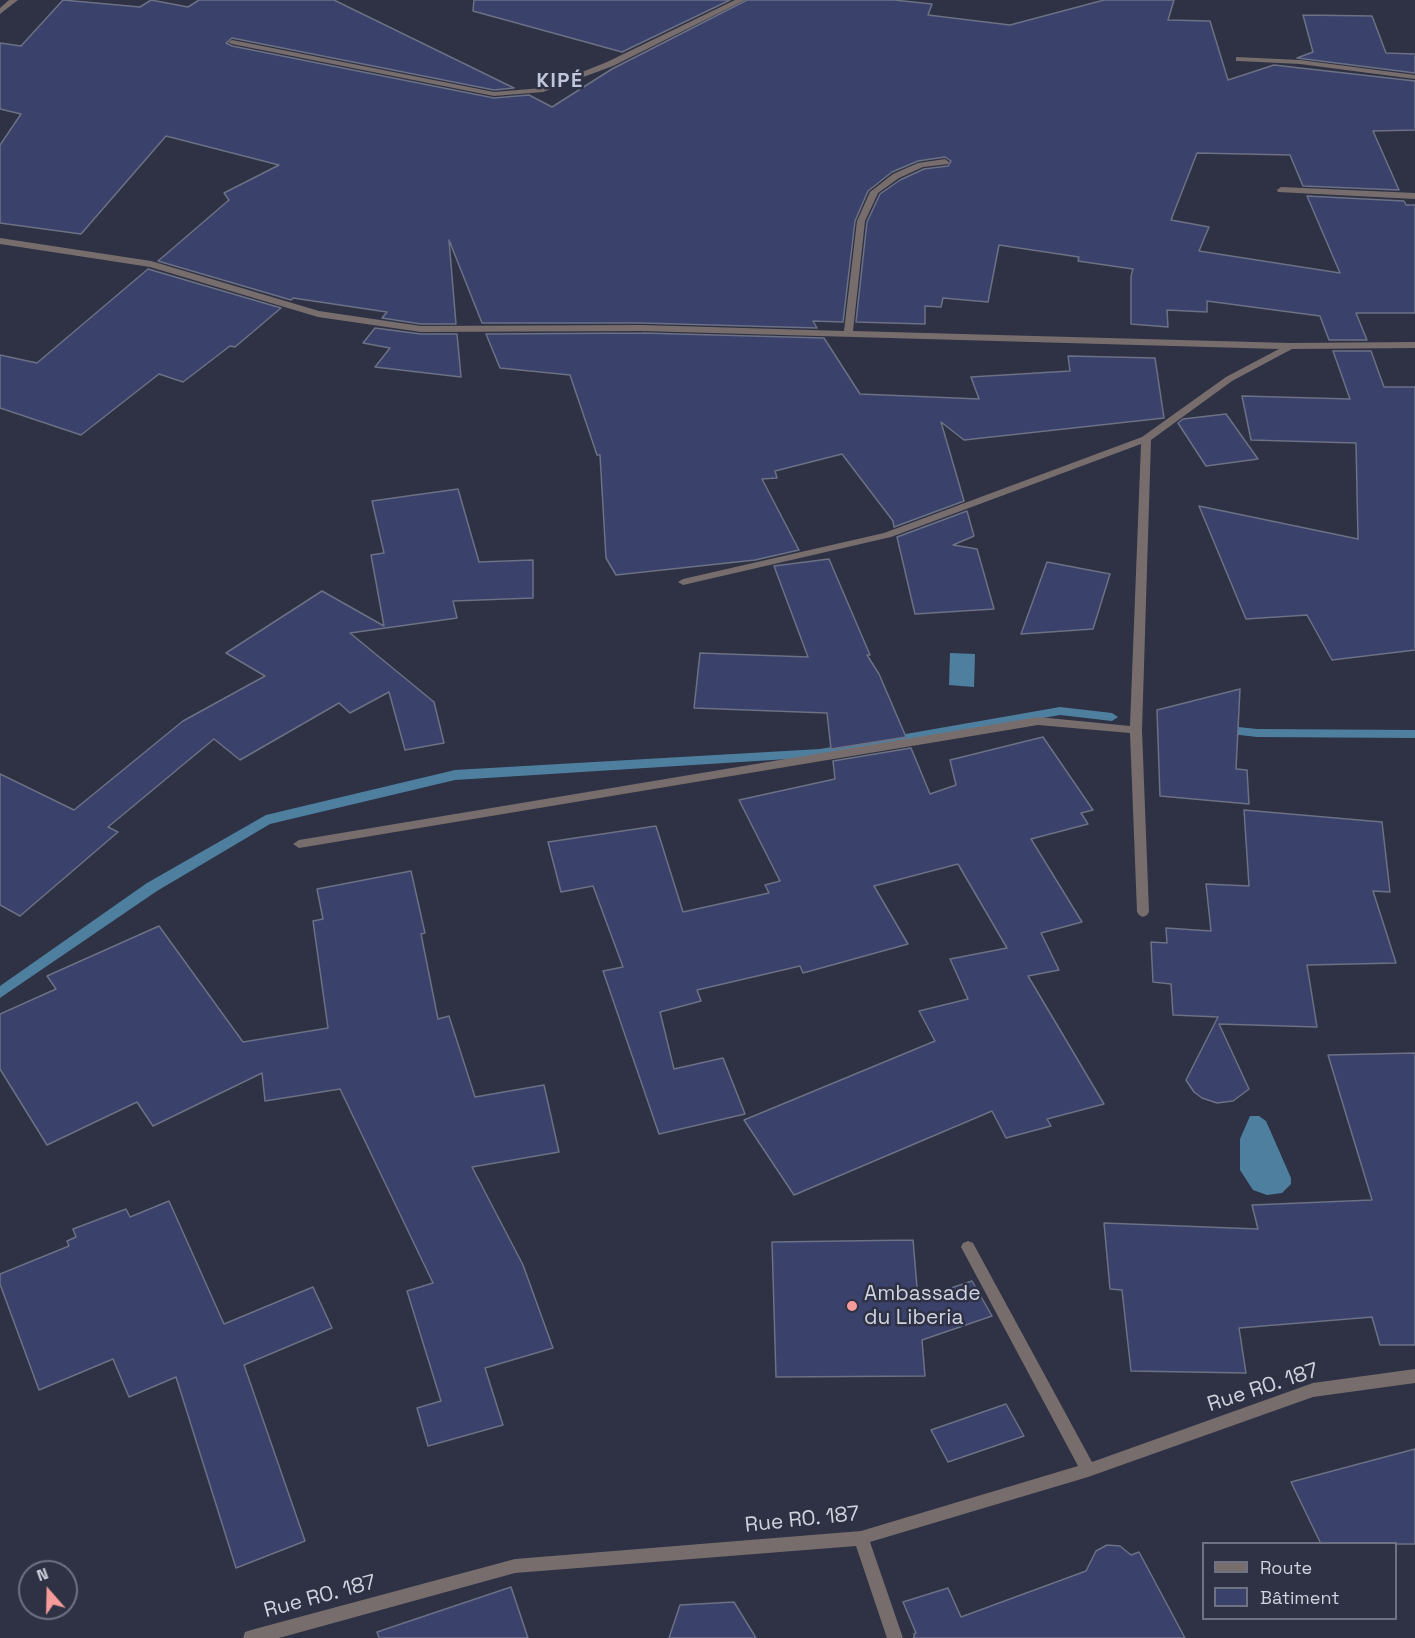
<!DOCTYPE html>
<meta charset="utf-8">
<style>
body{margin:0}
#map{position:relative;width:1415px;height:1638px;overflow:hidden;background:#2e3244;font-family:"Space Grotesk",sans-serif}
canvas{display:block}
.legend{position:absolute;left:1202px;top:1542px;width:195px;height:78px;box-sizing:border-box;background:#2e3244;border:2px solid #6f7282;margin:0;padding:8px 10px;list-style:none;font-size:18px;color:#d0d3de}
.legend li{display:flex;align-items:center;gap:12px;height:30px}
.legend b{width:30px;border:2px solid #6f7282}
.north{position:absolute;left:18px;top:1560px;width:60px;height:60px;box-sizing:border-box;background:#2e3244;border:2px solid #6f7282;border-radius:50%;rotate:340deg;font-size:16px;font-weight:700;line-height:24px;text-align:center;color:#d0d3de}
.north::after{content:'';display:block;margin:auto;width:21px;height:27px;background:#f59b99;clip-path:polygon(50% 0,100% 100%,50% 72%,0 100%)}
</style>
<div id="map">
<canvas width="1415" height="1638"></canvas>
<ul class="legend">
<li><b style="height:8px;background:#786d6d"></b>Route</li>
<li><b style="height:16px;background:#3a416b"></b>Bâtiment</li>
</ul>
<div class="north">N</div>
</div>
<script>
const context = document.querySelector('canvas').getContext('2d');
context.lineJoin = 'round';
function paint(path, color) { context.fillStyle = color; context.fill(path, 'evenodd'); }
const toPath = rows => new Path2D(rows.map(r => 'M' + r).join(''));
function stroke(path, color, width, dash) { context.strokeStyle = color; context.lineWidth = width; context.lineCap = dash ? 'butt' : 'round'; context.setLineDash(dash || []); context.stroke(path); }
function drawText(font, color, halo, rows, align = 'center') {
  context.font = font + ' "Space Grotesk",sans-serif'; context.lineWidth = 5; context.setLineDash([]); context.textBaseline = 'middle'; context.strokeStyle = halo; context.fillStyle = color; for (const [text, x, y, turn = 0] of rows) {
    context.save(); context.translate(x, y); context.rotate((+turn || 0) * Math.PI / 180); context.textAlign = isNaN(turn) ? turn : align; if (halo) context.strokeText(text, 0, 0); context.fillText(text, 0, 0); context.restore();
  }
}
paint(toPath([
 [950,653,975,654,974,687,949,685],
 [1250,1116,1259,1116,1266,1121,1291,1178,1291,1184,1282,1193,1267,1195,1253,1190,1240,1170,1240,1139]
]), '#4f7f9f');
paint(toPath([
 [1060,707,1112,713,1118,717,1112,721,1060,715,820,757,455,780,270,824,157,891,0,998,0,986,147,883,266,815,455,770,820,749,1060,707],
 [1219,725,1257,729,1415,730,1415,738,1257,737,1214,732,1213,729,1214,726,1219,725]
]), '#4f7f9f');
const building = toPath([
 [63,0,140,7,151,0,188,7,199,0,334,0,514,88,494,90,232,38,226,43,232,46,494,98,529,95,552,107,612,69,747,0,894,0,932,4,928,15,1010,25,1104,0,1174,0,1168,20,1210,21,1228,80,1274,65,1415,81,1415,130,1373,131,1399,190,1303,186,1290,155,1197,153,1171,220,1209,227,1199,251,1340,273,1307,196,1404,201,1406,205,1415,205,1415,313,1356,313,1367,340,1329,340,1320,316,1207,301,1207,312,1167,310,1168,327,1131,324,1131,276,1133,269,1078,261,1079,257,999,245,988,302,943,298,941,307,925,306,925,324,856,322,867,222,880,194,900,180,924,169,948,166,951,161,945,157,918,161,892,172,868,191,855,221,843,322,813,321,817,328,642,323,482,323,449,240,456,324,421,324,382,318,387,312,293,298,291,300,158,261,229,200,224,193,279,165,166,136,81,234,0,223,0,145,21,114,0,109,0,43,21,46,63,0],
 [474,0,730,0,622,52,473,11,474,0],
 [1303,15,1372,16,1386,53,1415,54,1415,73,1297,58,1313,52,1303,15],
 [148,269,281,308,235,347,230,346,183,382,159,374,81,435,0,408,0,355,37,363,148,269],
 [375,328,421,334,457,334,461,377,375,367,390,348,363,343,375,328],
 [642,333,824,338,860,394,979,399,971,377,1070,371,1068,356,1155,358,1164,418,964,440,941,422,964,501,894,527,893,521,842,454,775,471,777,478,762,479,799,550,755,560,616,575,606,558,600,455,597,455,570,375,500,368,486,334,642,333],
 [1333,351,1371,351,1384,387,1415,387,1415,650,1332,660,1307,615,1246,619,1199,506,1358,539,1356,443,1251,440,1242,396,1350,399,1333,351],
 [1226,414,1258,459,1206,466,1178,423,1183,419,1226,414],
 [458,489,479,562,533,560,533,598,453,601,457,618,350,633,434,702,444,743,405,750,389,692,350,713,339,703,240,760,214,739,108,827,118,832,20,916,0,905,0,774,74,810,183,721,265,676,226,653,322,591,384,626,371,555,384,553,372,501,458,489],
 [967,511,974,536,953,545,977,549,994,609,915,614,897,537,967,511],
 [829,559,870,655,867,655,879,674,906,737,831,749,827,713,694,708,700,653,808,657,774,566,829,559],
 [1047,562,1110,574,1093,629,1021,634,1047,562],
 [1240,689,1236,769,1247,770,1249,804,1160,796,1157,710,1240,689],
 [1043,737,1093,810,1081,813,1088,824,1031,839,1082,922,1041,933,1059,970,1028,976,1104,1104,1047,1119,1051,1126,1006,1138,992,1111,794,1195,744,1120,935,1041,919,1011,968,999,950,959,1007,948,958,864,874,886,908,944,803,973,800,966,697,990,701,1001,660,1012,674,1069,723,1058,745,1114,659,1134,603,971,623,967,593,886,561,892,548,842,656,826,683,912,769,893,765,885,780,881,739,800,835,779,833,761,911,748,930,794,956,785,950,760,1043,737],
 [1244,810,1382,822,1390,892,1373,891,1396,963,1307,965,1317,1027,1219,1024,1249,1089,1233,1101,1217,1103,1202,1098,1194,1092,1186,1080,1218,1017,1173,1015,1171,984,1153,982,1151,942,1167,943,1166,928,1211,931,1206,884,1249,886,1244,810],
 [411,871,425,933,421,934,438,1019,449,1016,475,1097,544,1085,559,1152,472,1167,523,1265,553,1348,485,1368,503,1425,428,1446,417,1408,441,1401,407,1291,433,1283,340,1089,265,1101,262,1073,153,1126,137,1102,47,1145,0,1069,0,1014,56,989,47,976,159,926,243,1042,328,1028,313,921,323,919,317,889,411,871],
 [1415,1053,1415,1345,1380,1345,1372,1317,1239,1328,1246,1373,1131,1371,1122,1290,1110,1289,1104,1223,1258,1229,1252,1205,1372,1200,1328,1055,1415,1053],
 [169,1201,224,1324,313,1287,332,1328,244,1365,305,1541,236,1568,176,1377,129,1397,113,1359,39,1390,0,1284,0,1274,69,1246,67,1241,76,1237,73,1229,126,1209,130,1217,169,1201],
 [913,1240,918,1299,972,1281,992,1316,922,1340,925,1376,776,1377,772,1242,913,1240],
 [1006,1404,1024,1436,948,1462,931,1430,1006,1404],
 [1415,1449,1415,1544,1321,1544,1291,1482,1415,1449],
 [1107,1545,1120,1546,1131,1555,1139,1552,1185,1638,914,1638,914,1634,916,1633,903,1602,948,1588,961,1617,1086,1571,1096,1551,1107,1545],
 [511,1587,528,1638,379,1638,377,1632,511,1587],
 [734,1602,756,1638,669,1638,680,1605,734,1602]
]);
paint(building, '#3a416b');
stroke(building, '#6c7185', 1.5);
paint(toPath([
 [9,0,18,0,0,14,0,8,9,0],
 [735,0,745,0,613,66,543,92,494,96,232,44,228,42,232,40,494,92,542,88,607,62,735,0],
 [1236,57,1300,60,1415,75,1415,79,1300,64,1239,61,1236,61,1236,57],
 [945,159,949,162,948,164,923,167,899,178,878,193,865,221,853,331,1290,343,1415,342,1415,348,1292,349,1232,381,1151,440,1142,730,1149,912,1147,915,1143,917,1139,915,1137,912,1130,733,1038,725,299,848,293,844,299,840,1038,717,1130,726,1141,444,891,537,683,585,678,582,683,579,884,533,1142,437,1226,377,1279,349,642,331,421,332,318,317,150,267,0,244,0,238,151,261,319,311,421,326,642,325,844,331,857,221,870,192,893,174,918,163,945,159],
 [1281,187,1415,193,1415,199,1278,192,1277,190,1281,187],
 [968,1241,973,1243,1092,1462,1313,1383,1415,1369,1415,1383,1313,1397,1088,1477,870,1542,903,1638,887,1638,856,1546,515,1573,279,1638,243,1638,245,1632,251,1630,515,1559,861,1531,1078,1466,961,1247,963,1243,968,1241]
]), '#786d6d');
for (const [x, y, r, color] of [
 [852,1306,6,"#f59b99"]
]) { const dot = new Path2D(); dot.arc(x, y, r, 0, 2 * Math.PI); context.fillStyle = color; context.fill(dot); stroke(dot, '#2e3244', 2); }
context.letterSpacing = '1.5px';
drawText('bold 20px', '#c0c5dc', '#2e3244', [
 ["KIPÉ",560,82]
]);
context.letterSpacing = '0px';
drawText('21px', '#d0d3de', '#2e3244', [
 ["Ambassade",864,1294],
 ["du Liberia",864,1318]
], 'left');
drawText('21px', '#d0d3de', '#2e3244', [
 ["Rue RO. 187",1263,1388,-18],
 ["Rue RO. 187",802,1520,-6],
 ["Rue RO. 187",320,1597,-15]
]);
</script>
